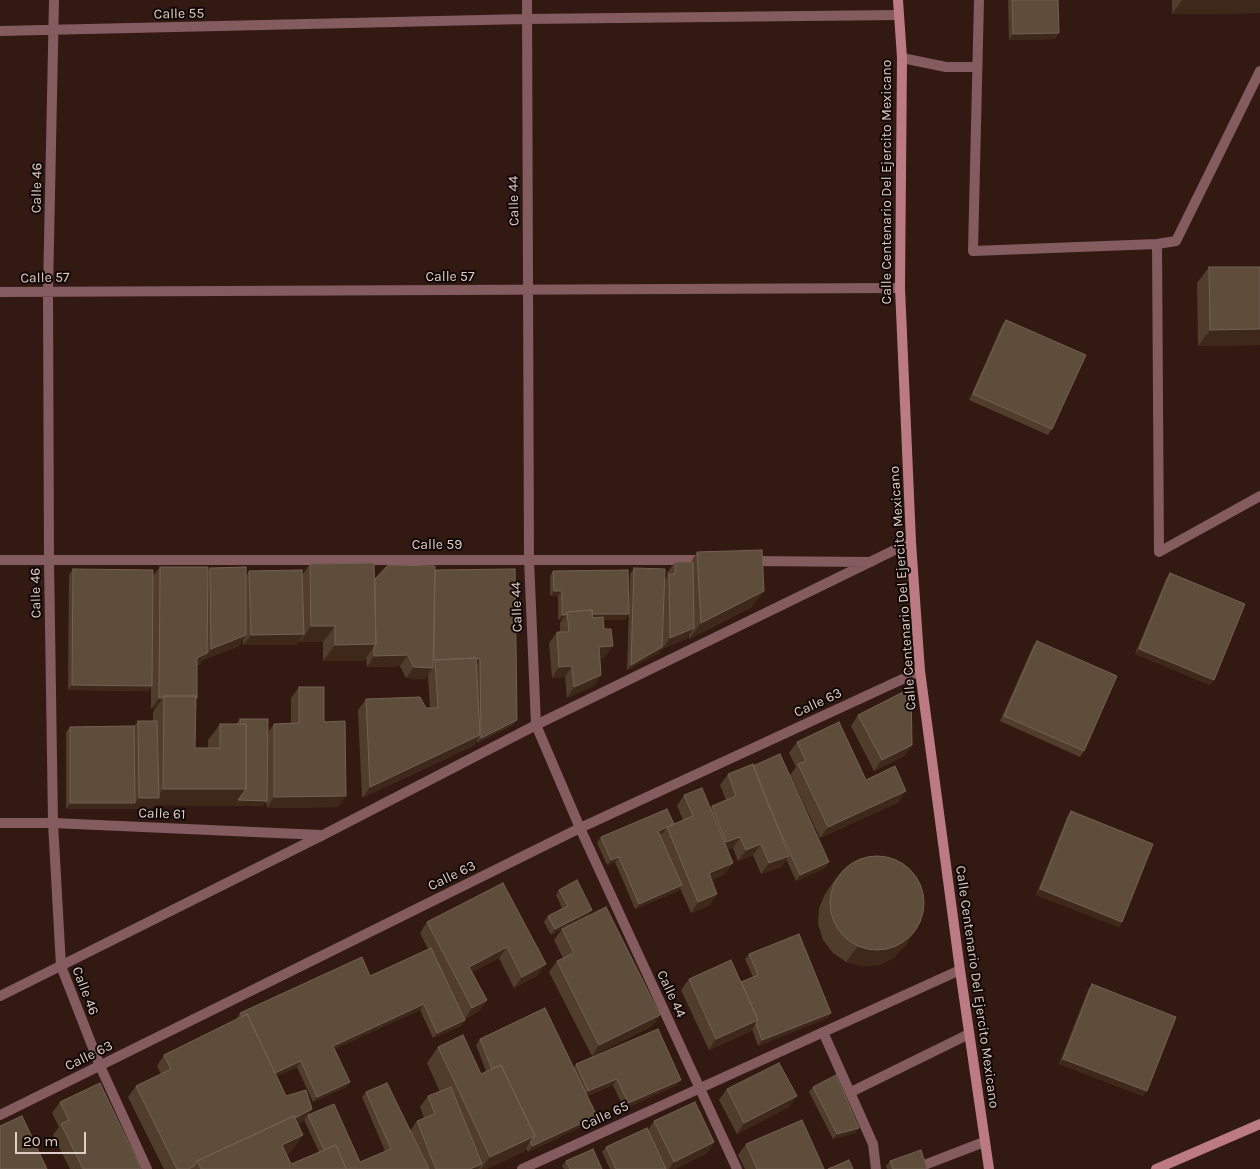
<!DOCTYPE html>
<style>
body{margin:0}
#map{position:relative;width:1260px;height:1169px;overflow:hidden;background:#321a12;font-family:Karla,sans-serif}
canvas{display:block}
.scale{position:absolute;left:15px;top:1132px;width:71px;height:22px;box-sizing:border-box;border:2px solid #dfcec8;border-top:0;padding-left:6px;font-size:15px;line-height:18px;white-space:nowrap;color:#dfcec8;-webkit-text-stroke:4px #120805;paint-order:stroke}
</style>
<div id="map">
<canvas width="1260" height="1169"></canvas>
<div class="scale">20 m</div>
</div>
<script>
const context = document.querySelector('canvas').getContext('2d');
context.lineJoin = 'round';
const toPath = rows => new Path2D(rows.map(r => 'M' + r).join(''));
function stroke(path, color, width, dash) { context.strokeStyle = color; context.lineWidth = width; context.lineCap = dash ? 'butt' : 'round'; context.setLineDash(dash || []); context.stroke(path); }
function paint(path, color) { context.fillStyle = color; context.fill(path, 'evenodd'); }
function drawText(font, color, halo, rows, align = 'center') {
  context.font = font + ' Karla,sans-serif'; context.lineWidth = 4; context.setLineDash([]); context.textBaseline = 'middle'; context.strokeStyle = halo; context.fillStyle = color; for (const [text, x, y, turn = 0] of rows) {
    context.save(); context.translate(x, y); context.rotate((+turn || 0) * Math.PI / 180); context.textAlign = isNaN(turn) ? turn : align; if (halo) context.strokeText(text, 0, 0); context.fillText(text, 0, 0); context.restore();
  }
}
stroke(toPath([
 [979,0,973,251,1157,244,1176,241,1260,71],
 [902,58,946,67,977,67],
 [1157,244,1159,552,1260,496],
 [823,1032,873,1144,876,1169],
 [851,1092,969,1034],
 [914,1169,984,1142]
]), '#845b5f', 10);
stroke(toPath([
 [54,0,48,291,49,560,53,823,61,966,100,1066,147,1169],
 [527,0,529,559,536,725,580,828,737,1169],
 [0,31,526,19,898,15],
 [0,292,900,288],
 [0,560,706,560],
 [750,561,871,562],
 [0,823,53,823,321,835],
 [0,996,323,835,536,725,911,542],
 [0,1115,580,828,920,671],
 [522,1169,960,970]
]), '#845b5f', 10);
stroke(toPath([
 [898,0,902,58,900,288,911,542,920,671,960,970,989,1169],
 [1156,1169,1260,1124]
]), '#bc7a82', 10);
paint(toPath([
 [1008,0,1058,0,1055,39,1009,40],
 [1172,0,1260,0,1260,13,1172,14],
 [1209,267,1260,267,1260,345,1198,346,1197,283],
 [1006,320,1052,429,1048,435,969,400,1002,325],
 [697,552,752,607,689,639,689,635,686,639,662,649,662,648,659,653,627,670,630,574,634,568,665,580,667,576,667,573,675,562,691,562],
 [310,564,375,579,435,570,517,720,513,725,477,743,477,740,473,746,362,798,358,710,366,699,426,708,430,708,428,675,425,679,406,678,400,666,367,667,366,657,364,661,323,661,323,642,300,642,300,640,296,645,243,645,243,639,239,646,203,660,203,659,200,664,197,665,197,698,195,700,195,748,208,748,208,740,220,724,236,724,240,719,268,732,274,724,291,723,291,698,299,687,324,722,338,807,267,808,266,801,263,806,154,805,151,809,66,809,66,732,70,727,134,726,138,721,153,721,153,712,155,709,151,709,151,686,148,691,68,690,69,575,73,569,153,576,160,567,208,571,210,568,246,576,249,571,302,575],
 [553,571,629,614,625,620,604,620,605,657,600,658,601,675,594,686,567,698,565,677,552,678,549,643,557,632,560,632,560,623,562,620,558,620,558,596,550,596,550,576],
 [1170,573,1214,680,1210,685,1135,654,1166,579],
 [1037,641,1084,751,1080,757,1000,721,1033,646],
 [858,715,912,745,904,756,874,771,851,726],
 [797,742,866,780,899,802,820,838,790,775,796,767,789,753],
 [728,774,825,868,796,881,786,859,781,867,761,874,753,855,738,861,733,848,727,850,725,874,712,880,710,905,691,913,680,888,678,891,635,909,615,862,607,865,597,843,601,837,674,824,683,820,677,806,684,795,710,808,712,806,726,800,720,785],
 [1071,811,1122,922,1119,927,1036,895,1067,817],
 [836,878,916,930,905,946,893,958,879,965,862,966,846,962,833,953,823,940,818,924,819,908,825,894],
 [503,883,538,975,514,988,499,958,472,972,487,1000,479,1011,465,1019,465,1020,461,1026,433,1038,420,1010,334,1049,350,1082,346,1087,313,1102,297,1067,277,1076,286,1096,312,1109,308,1115,360,1162,385,1151,362,1097,366,1092,410,1131,417,1121,424,1118,420,1107,428,1096,440,1092,427,1063,438,1047,481,1074,486,1071,476,1045,480,1039,574,1068,576,1064,677,1085,624,1109,613,1085,587,1096,593,1121,528,1152,526,1148,523,1152,486,1169,164,1169,128,1097,136,1086,161,1074,157,1066,164,1055,237,1019,237,1018,240,1013,370,976,428,949,420,933,427,922],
 [304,1120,319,1152,291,1164,287,1154,292,1151,298,1124],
 [559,890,592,910,588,915,564,928,660,1015,652,1026,592,1056,549,972,557,961,563,958,554,940,562,929,551,935,544,922,548,916,562,908,556,895],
 [749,954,831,1013,827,1018,758,1046,752,1029,751,1031,709,1050,681,990,689,979,741,982,753,977,745,959],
 [1092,984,1143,1096,1059,1064,1088,990],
 [813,1087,859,1128,855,1133,833,1139,809,1092],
 [727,1089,789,1107,737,1134,719,1100],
 [60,1102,141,1169,70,1169,53,1135,59,1127,52,1113],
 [654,1121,714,1142,707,1153,675,1169,610,1169,602,1152,606,1147,648,1130],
 [746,1144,824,1169,745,1169,738,1155],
 [566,1161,602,1169,564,1169,562,1166],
 [890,1161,927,1169,887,1169,886,1166]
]), '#503d2b');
paint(toPath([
 [1182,0,1260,0,1260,13,1172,14],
 [1059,33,1055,39,1009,40,1013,34],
 [1260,329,1260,345,1198,346,1210,330],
 [554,591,562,591,558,596,550,596],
 [764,591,752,607,689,639,701,623],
 [629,614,625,620,568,620,567,615],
 [562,615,566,615,562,620,558,620],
 [311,626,335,626,323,642,300,642],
 [694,628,686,639,662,649,670,638],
 [304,634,296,645,243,645,251,635],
 [246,635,239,646,203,660,211,649],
 [376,644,364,661,323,661,335,645],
 [613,646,605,657,592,658,599,647],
 [662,647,659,653,627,670,631,665],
 [1139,649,1214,680,1210,685,1135,654],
 [207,653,200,664,189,668,197,658],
 [408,655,400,666,367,667,374,656],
 [480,659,477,665,435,660,432,665,430,665,434,660],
 [572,666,565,677,552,678,559,667],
 [414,667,433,668,425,679,406,678],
 [601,675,594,686,567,698,574,687],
 [72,685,152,686,148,691,68,690],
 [159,698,163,698,155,709,151,709],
 [517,720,513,725,477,743,481,738],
 [480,735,473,746,362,798,370,787],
 [912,745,904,756,874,771,882,760],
 [163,789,246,789,234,806,154,805,151,809,66,809,70,803,135,803,139,798,157,798],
 [906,791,899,802,820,838,828,827],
 [346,796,338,807,267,808,274,797],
 [238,800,267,801,263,806,234,806],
 [667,827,663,833,654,836,658,831],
 [740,837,733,848,719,853,726,842],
 [761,844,753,855,738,861,746,850],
 [789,856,781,867,761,874,769,863],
 [619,857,615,862,607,865,611,860],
 [829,862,825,868,796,881,800,875],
 [733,863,725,874,701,884,709,873],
 [682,885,678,891,635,909,639,904],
 [1040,889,1122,922,1119,927,1036,895],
 [717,894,710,905,691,913,698,902],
 [592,910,588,915,551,935,555,929],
 [916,930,905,946,893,958,879,965,862,966,846,962,858,946],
 [507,947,499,958,461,978,469,967],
 [546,964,538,975,514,988,522,977],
 [487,1000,479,1011,465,1019,472,1008],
 [424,1004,420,1010,329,1051,333,1046],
 [831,1013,827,1018,758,1046,762,1040],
 [660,1015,652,1026,592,1056,599,1045],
 [465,1020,461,1026,433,1038,437,1033],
 [758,1020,751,1031,709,1050,716,1039],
 [1063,1059,1147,1091,1143,1096,1059,1064],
 [301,1061,297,1067,266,1081,270,1075],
 [617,1079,613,1085,584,1097,588,1091],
 [681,1080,677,1085,624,1109,628,1103],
 [350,1082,346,1087,313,1102,317,1097],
 [797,1096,789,1107,737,1134,744,1123],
 [312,1109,304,1120,256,1146,204,1169],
 [597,1116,593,1121,528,1152,532,1146],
 [859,1128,855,1133,833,1139,837,1134],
 [303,1135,292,1151,271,1161,282,1145],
 [535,1136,523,1152,486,1169,481,1169,490,1157],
 [714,1142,707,1153,675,1169,669,1169,674,1162],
 [482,1164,478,1169,470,1169]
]), '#3d281a');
const building = toPath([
 [1012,0,1058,0,1059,33,1013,34,1012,0],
 [1209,267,1260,267,1260,329,1210,330,1209,267],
 [1006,320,1086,355,1052,429,973,394,1006,320],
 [762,550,764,591,701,623,697,552,762,550],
 [675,562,693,562,694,628,670,638,669,574,675,574,675,562],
 [374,563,376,644,335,645,335,626,311,626,310,564,374,563],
 [388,565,435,566,433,668,414,667,408,655,374,656,374,646,376,644,375,579,388,565],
 [160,567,208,567,207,653,197,658,197,698,195,698,196,696,164,696,163,698,159,698,160,567],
 [246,567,246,635,211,649,210,568,246,567],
 [634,568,665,569,662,647,631,665,634,568],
 [73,569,153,570,152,686,72,685,73,569],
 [515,569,517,720,481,738,480,659,476,659,476,658,434,660,435,570,515,569],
 [302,570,304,634,251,635,249,571,302,570],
 [628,570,629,614,592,614,592,610,567,612,566,615,562,615,562,591,554,591,553,571,628,570],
 [1170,573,1245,604,1214,680,1139,649,1170,573],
 [592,610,593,618,603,617,604,629,611,629,613,646,599,647,601,675,574,687,572,666,559,667,557,632,569,632,567,612,592,610],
 [1037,641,1117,676,1084,751,1004,716,1037,641],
 [476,658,480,735,370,787,366,699,420,697,426,708,438,708,435,660,476,658],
 [299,687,324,687,324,722,345,721,346,796,274,797,274,724,299,723,299,687],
 [911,688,912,745,882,760,858,715,911,688],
 [164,696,196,696,195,748,220,748,220,724,246,724,246,789,163,789,164,696],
 [240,719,268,719,267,801,238,800,246,789,246,724,240,724,240,719],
 [138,721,157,721,159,798,139,798,138,721],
 [839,722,866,780,895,766,906,791,828,827,798,764,806,761,797,742,839,722],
 [134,726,135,803,70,803,70,727,134,726],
 [780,754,829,862,800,875,771,811,753,766,780,754],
 [753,764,789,856,769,863,761,844,746,850,740,837,726,842,712,806,736,796,728,774,753,764],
 [702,788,733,863,709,873,717,894,698,902,667,827,693,816,684,795,702,788],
 [667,809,674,824,658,831,682,885,639,904,619,857,611,860,601,837,667,809],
 [1071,811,1153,844,1122,922,1040,889,1071,811],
 '830 903a47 47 0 1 1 94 0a47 47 0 1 1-94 0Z',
 [577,880,592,910,555,929,548,916,568,906,559,890,577,880],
 [503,883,546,964,522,977,507,947,469,967,487,1000,472,1008,427,922,503,883],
 [606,907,660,1015,599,1045,557,961,574,953,562,929,606,907],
 [799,934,831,1013,762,1040,756,1024,758,1020,741,982,758,975,749,954,799,934],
 [431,948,465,1020,437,1033,424,1004,333,1046,350,1082,317,1097,301,1061,275,1073,247,1014,242,1017,240,1013,362,957,370,976,431,948],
 [731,960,758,1020,716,1039,689,979,731,960],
 [1092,984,1176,1017,1147,1091,1063,1059,1092,984],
 [545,1008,597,1116,532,1146,530,1142,535,1136,501,1065,492,1069,480,1039,545,1008],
 [247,1014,286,1096,306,1090,312,1109,295,1118,294,1116,197,1161,194,1166,189,1169,177,1169,136,1086,171,1069,164,1055,247,1014],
 [658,1029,681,1080,628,1103,617,1079,588,1091,576,1064,658,1029],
 [463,1035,481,1074,501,1065,535,1136,490,1157,438,1047,463,1035],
 [779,1063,797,1096,744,1123,727,1089,779,1063],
 [836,1075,859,1128,837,1134,813,1087,836,1075],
 [100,1083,141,1169,83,1169,61,1124,69,1120,60,1102,100,1083],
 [387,1083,429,1169,346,1169,336,1145,324,1150,308,1115,334,1104,360,1162,391,1149,366,1092,387,1083],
 [451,1087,482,1164,470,1169,436,1169,417,1121,435,1114,428,1096,451,1087],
 [695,1102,714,1142,674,1162,654,1121,695,1102],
 [22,1116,47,1169,0,1169,0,1126,22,1116],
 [294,1116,303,1135,282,1145,291,1164,336,1145,346,1169,201,1169,197,1161,294,1116],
 [802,1120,824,1169,757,1169,746,1144,802,1120],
 [647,1128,666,1169,616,1169,606,1147,647,1128],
 [593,1149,602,1169,570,1169,566,1161,593,1149],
 [921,1150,927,1169,893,1169,890,1161,921,1150],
 [849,1160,853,1169,828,1169,849,1160]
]);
paint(building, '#5f4d3c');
stroke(building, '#736152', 1);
drawText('14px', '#dfcec8', '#120805', [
 ["Calle 55",179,14,-1],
 ["Calle Centenario Del Ejercito Mexicano",887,182,-90],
 ["Calle 46",37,188,-89],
 ["Calle 44",514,201,-91],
 ["Calle 57",450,277],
 ["Calle 57",45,278,-1],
 ["Calle 59",437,545],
 ["Calle Centenario Del Ejercito Mexicano",903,588,-94],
 ["Calle 46",36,593,-91],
 ["Calle 44",517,607,-92],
 ["Calle 63",818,703,-25],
 ["Calle 61",162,814,2],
 ["Calle 63",452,876,-26],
 ["Calle Centenario Del Ejercito Mexicano",977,987,82],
 ["Calle 46",85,991,69],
 ["Calle 44",671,994,65],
 ["Calle 63",89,1056,-26],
 ["Calle 65",605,1116,-25]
]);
</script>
